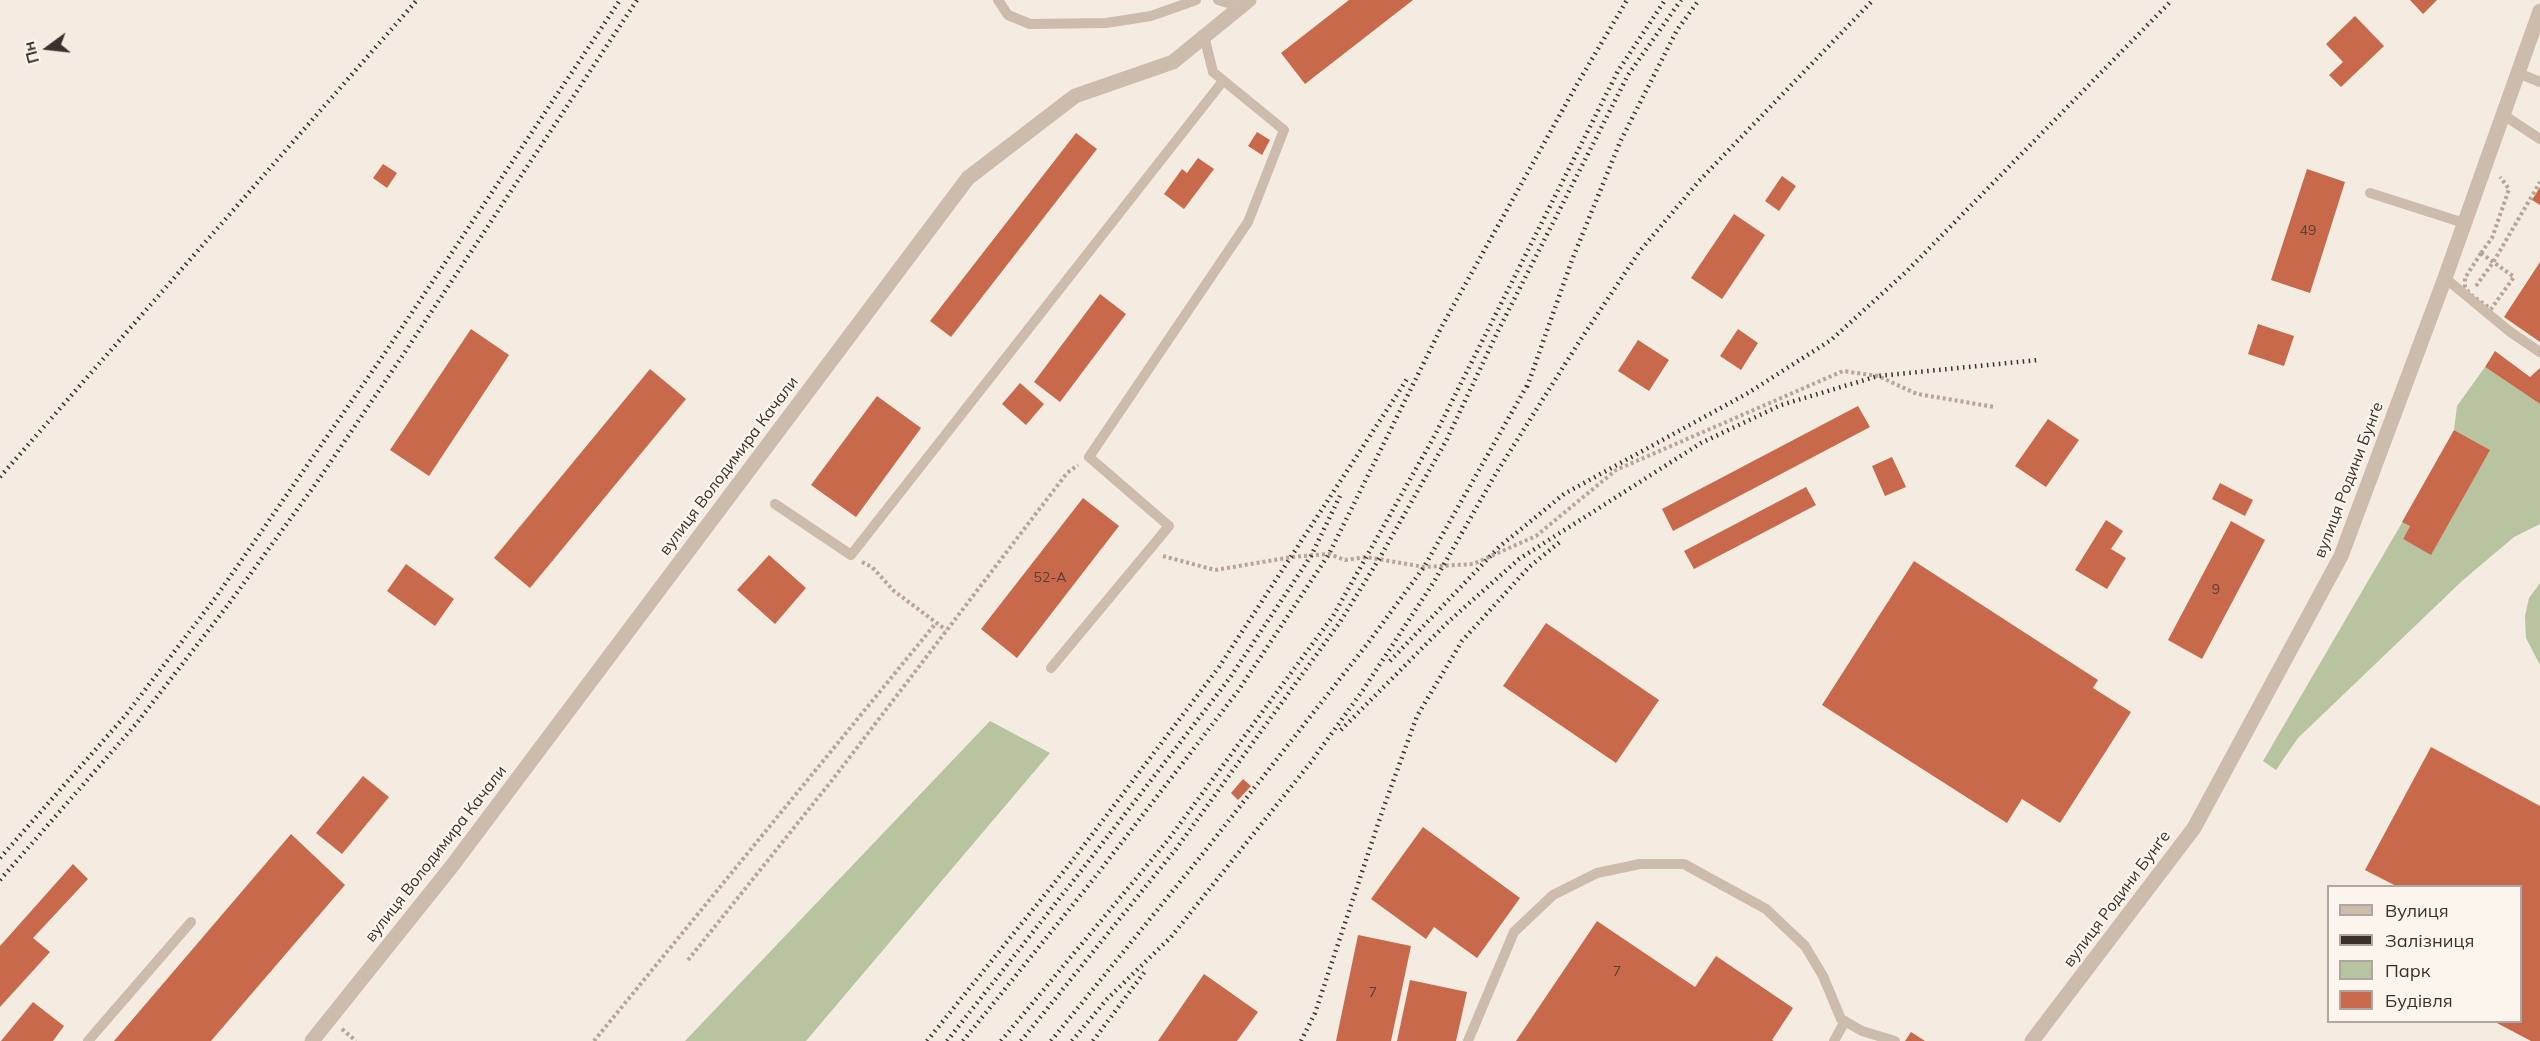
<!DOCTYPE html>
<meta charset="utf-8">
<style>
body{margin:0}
#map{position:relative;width:2540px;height:1041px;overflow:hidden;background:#f4ebe1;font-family:Mulish,sans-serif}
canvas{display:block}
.legend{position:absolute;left:2327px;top:885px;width:195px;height:138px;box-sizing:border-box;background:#fbf5ee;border:2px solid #aea6a0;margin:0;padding:8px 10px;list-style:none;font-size:18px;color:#3b302b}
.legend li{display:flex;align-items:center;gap:12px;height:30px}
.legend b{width:30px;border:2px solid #aea6a0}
.north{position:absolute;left:18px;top:18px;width:60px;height:60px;-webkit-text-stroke:4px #fbf5ee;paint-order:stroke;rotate:255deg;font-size:16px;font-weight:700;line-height:24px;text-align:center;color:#3b302b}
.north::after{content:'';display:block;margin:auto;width:21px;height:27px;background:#3b302b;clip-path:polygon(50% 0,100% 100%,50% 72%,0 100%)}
</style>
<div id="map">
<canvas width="2540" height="1041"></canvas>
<ul class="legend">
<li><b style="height:8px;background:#cdbbac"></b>Вулиця</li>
<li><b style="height:8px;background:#3b302b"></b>Залізниця</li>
<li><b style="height:16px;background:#b8c4a0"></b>Парк</li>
<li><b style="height:16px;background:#c8694b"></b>Будівля</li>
</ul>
<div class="north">Пн</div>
</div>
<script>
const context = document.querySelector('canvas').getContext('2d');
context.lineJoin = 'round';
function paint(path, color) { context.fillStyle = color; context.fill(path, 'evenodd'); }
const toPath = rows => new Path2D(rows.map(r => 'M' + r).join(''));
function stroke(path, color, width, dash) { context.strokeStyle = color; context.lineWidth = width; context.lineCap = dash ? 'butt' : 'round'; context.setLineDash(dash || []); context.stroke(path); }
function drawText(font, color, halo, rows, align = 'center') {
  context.font = font + ' Mulish,sans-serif'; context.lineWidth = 4.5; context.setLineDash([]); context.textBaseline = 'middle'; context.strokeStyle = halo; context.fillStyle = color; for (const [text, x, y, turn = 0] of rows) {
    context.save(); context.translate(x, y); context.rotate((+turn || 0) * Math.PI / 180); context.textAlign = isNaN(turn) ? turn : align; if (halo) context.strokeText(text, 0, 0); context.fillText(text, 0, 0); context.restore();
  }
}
paint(toPath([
 [2485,367,2540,404,2540,524,2514,537,2462,581,2298,738,2276,770,2263,761,2403,521,2410,526,2403,539,2430,554,2489,450,2454,430,2457,406],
 [2540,583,2540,665,2526,638,2525,616,2529,598],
 [990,721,1050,753,806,1041,685,1041]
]), '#b8c4a0');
paint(toPath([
 [1349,0,1413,0,1305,84,1281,53],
 [2410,0,2437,0,2423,14],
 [2355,16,2384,46,2341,87,2329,75,2343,62,2326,44],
 [1257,132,1270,140,1262,155,1248,146],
 [1076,133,1097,149,951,337,930,321],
 [1198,158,1214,169,1184,209,1164,194,1182,169,1187,173],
 [383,164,397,173,387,188,373,178],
 [2307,169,2345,182,2310,293,2271,280],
 [1782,176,1796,186,1779,211,1765,201],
 [2540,187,2540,205,2532,200],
 [1734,214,1765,235,1722,299,1691,278],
 [2540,262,2540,342,2504,317],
 [1100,294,1126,314,1060,402,1034,382],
 [2258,324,2294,336,2284,366,2248,354],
 [471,329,509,355,429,476,390,450],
 [1738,329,1758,343,1741,370,1720,356],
 [1638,340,1669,360,1649,391,1618,371],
 [2495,351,2530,377,2540,368,2540,404,2485,367],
 [650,369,686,399,530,588,494,558],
 [1020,383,1044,404,1026,425,1002,404],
 [877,396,921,428,856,517,811,485],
 [1858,406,1870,427,1673,531,1662,509],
 [2048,419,2079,440,2046,487,2015,466],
 [2454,430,2490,450,2431,555,2403,539,2410,526,2402,522],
 [1892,457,1906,487,1885,496,1872,466],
 [2220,483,2253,500,2245,516,2212,499],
 [1806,487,1816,505,1694,569,1684,551],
 [1083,498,1119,526,1017,658,981,629],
 [2106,520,2123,531,2111,549,2126,558,2107,589,2075,570],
 [2231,521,2265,540,2202,659,2168,640],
 [769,555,806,588,775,624,737,590],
 [1914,561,2098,680,2093,688,2131,712,2060,823,2022,799,2007,823,1822,705],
 [406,564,454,599,435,626,387,591],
 [1546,623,1659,700,1616,763,1503,686],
 [2431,747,2540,806,2540,1041,2531,1041,2495,1022,2520,1022,2520,886,2396,886,2365,870],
 [363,776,389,797,342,854,316,833],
 [1243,779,1251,786,1238,800,1231,793],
 [1423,827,1520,898,1477,958,1434,927,1426,939,1371,899],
 [291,834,345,885,211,1041,114,1041],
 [73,864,88,879,33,938,50,952,0,1007,0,946],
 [1597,921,1695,987,1716,956,1793,1008,1772,1040,1774,1041,1516,1041],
 [1358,935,1411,946,1391,1041,1336,1041],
 [1204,974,1258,1012,1237,1041,1158,1041],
 [1410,980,1467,992,1456,1041,1397,1041],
 [33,1002,64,1026,53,1041,1,1041],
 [1911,1032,1925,1041,1905,1041]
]), '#c8694b');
stroke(toPath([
 [2481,253,2514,277,2491,309,2470,294,2465,287,2465,278,2481,253],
 [2481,253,2492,238,2509,189,2500,177],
 [2476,286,2494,261,2540,182],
 [1163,556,1215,570,1292,557,1329,554,1345,560,1366,557,1424,567,1473,564,1536,536,1616,470,1843,371,1878,376,1917,394,1995,407],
 [862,562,872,567,894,591,946,630],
 [688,960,833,779,1067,473,1078,465],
 [342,1029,356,1041],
 [594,1041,936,623]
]), '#b9a596', 4, [3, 3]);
stroke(toPath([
 [998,0,1008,15,1030,24,1106,23,1151,16,1196,0],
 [1218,0,1241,7],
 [2518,73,2540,82],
 [2502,114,2540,139],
 [2370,193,2464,223],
 [2445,278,2509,331,2540,352],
 [775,504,851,555,1223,81],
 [1051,668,1169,526,1089,457,1248,222,1284,130,1213,72,1204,36],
 [88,1041,191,922],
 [1468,1041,1514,932,1553,895,1597,873,1640,864,1684,864,1766,909,1805,946,1823,976,1841,1019,1862,1031,1895,1041],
 [1834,1041,1845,1021]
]), '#cdbbac', 10);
stroke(toPath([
 [312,1041,452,866,968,178,1075,96,1173,62,1249,0],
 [2032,1041,2194,828,2341,556,2445,278,2540,11]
]), '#cdbbac', 15);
stroke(toPath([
 [1527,387,1572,260,1620,142,1677,30,1699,0],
 [0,477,417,0],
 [1390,661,1499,547,1564,494,1748,393,1831,340,1907,271,2172,0],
 [1341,730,1449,621,1519,559,1701,443,1781,405,1878,376,2038,360],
 [0,858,125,716,216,597,387,350,620,0],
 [0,880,136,724,228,605,317,482,403,355,637,0],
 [927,1041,1072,861,1219,667,1409,376],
 [947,1041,1081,871,1229,679,1311,556,1340,496],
 [963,1041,1092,881,1238,691,1329,554,1442,326,1576,86,1627,0],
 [1001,1041,1168,840,1333,616,1435,435,1618,71,1665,0],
 [1021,1041,1176,849,1340,622,1379,559,1446,441,1498,331,1628,75,1681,0],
 [1051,1041,1197,861,1368,643,1424,567,1529,382],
 [1072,1041,1107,999,1171,937,1311,762,1363,690,1435,580,1495,475,1579,342,1639,252,1699,181,1873,0],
 [1093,1041,1146,970],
 [1301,1041,1315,1013,1382,812,1417,716,1462,641,1529,567,1561,541]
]), '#3b302b', 4.5, [1.5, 4.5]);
drawText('14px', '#5e3e33', null, [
 ["49",2308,231],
 ["52-А",1050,578],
 ["9",2216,590],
 ["7",1617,972],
 ["7",1373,993]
]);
drawText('16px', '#3b302b', '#fbf5ee', [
 ["вулиця Володимира Качали",729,466,-53],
 ["вулиця Родини Бунґе",2349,480,-69],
 ["вулиця Володимира Качали",436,854,-52],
 ["вулиця Родини Бунґе",2117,899,-53]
]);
</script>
